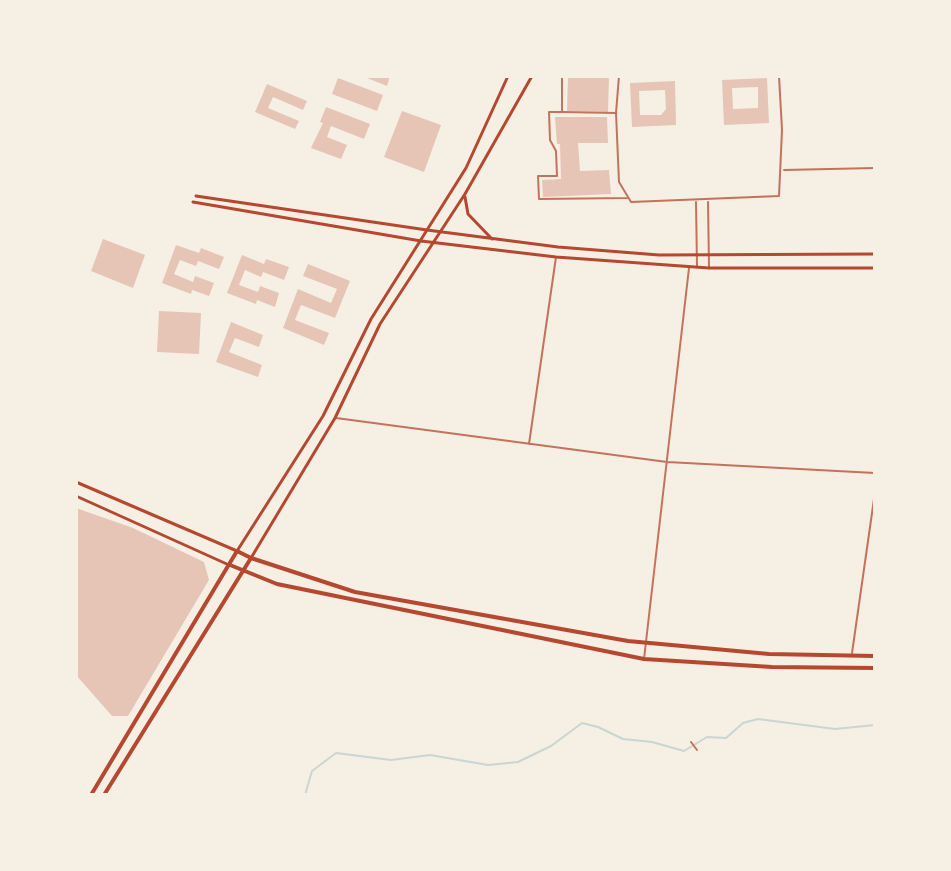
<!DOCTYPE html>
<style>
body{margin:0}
#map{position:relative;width:951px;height:871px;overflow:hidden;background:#f6efe4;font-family:Barlow,sans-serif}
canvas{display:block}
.frame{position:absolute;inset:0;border:78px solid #f6efe4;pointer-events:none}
</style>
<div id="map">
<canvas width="951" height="871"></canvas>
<div class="frame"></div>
</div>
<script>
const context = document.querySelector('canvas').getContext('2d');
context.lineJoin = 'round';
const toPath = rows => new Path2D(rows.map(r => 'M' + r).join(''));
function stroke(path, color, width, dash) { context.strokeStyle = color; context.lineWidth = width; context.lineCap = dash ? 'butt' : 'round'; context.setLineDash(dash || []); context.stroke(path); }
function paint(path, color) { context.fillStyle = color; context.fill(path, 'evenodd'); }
stroke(toPath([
 [305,795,312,771,336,753,391,760,430,755,488,765,518,762,551,746,582,723,598,727,623,739,652,742,684,751,707,737,726,738,743,723,758,719,835,729,875,725]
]), '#c9d6d2', 2);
paint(toPath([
 [362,76,390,76,387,86],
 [568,76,609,76,608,112,567,111],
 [338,78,383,95,377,111,332,94],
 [767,78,769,123,724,125,722,80],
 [758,87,758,108,733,109,732,88],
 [675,81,676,125,632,127,630,83],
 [665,90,666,109,661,115,640,115,639,91],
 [267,84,307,101,303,110,273,97,268,108,299,121,295,129,255,112],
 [326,107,370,124,364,139,331,126,327,137,347,145,341,159,311,148,323,123,320,122],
 [402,111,441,125,424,172,384,157],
 [555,117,607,117,608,143,578,143,580,171,609,170,611,194,543,197,542,180,561,179,560,144,557,144],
 [103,239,145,255,133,288,91,271],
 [176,245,199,253,201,248,224,257,219,269,198,261,196,266,180,260,174,274,193,282,195,276,214,283,209,296,192,290,191,294,162,283],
 [242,255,264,264,266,259,289,267,284,280,263,272,261,277,245,270,239,285,258,292,260,286,279,293,275,307,257,300,256,304,227,293],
 [308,264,350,281,335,318,301,305,295,320,329,333,324,345,283,328,298,289,331,303,337,289,303,276],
 [159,311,201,313,199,354,157,352],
 [231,322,263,335,259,347,235,338,229,352,262,365,258,377,216,362],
 [76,508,133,528,204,562,209,580,128,716,112,716,76,675]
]), '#e6c5b7');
stroke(toPath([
 [562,76,562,112,549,112,550,140,556,151,557,176,538,176,539,199,627,198],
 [619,76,616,113,619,182,631,202,779,196,782,130,779,76],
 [563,112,616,113],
 [784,170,875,168],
 [696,202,697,267],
 [708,202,709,267],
 [336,418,667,462,875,473],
 [529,444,556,257],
 [852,653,875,492],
 [644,659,689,268],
 [691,742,697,750]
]), '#c5725c', 2);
stroke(toPath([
 [196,196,427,230,558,247,659,255,875,254],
 [465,197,468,214,492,239],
 [193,202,421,241,556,257,709,268,875,268],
 [76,482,237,551,323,416,371,319,466,168,508,76],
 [76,496,229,565],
 [251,558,335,418,380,324,465,194,532,76]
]), '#b5482f', 3);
stroke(toPath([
 [230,565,277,584,644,659,772,667,875,668],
 [91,795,237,551,251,558,355,592,628,641,769,654,875,656],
 [104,795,251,558]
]), '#b5482f', 4);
</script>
